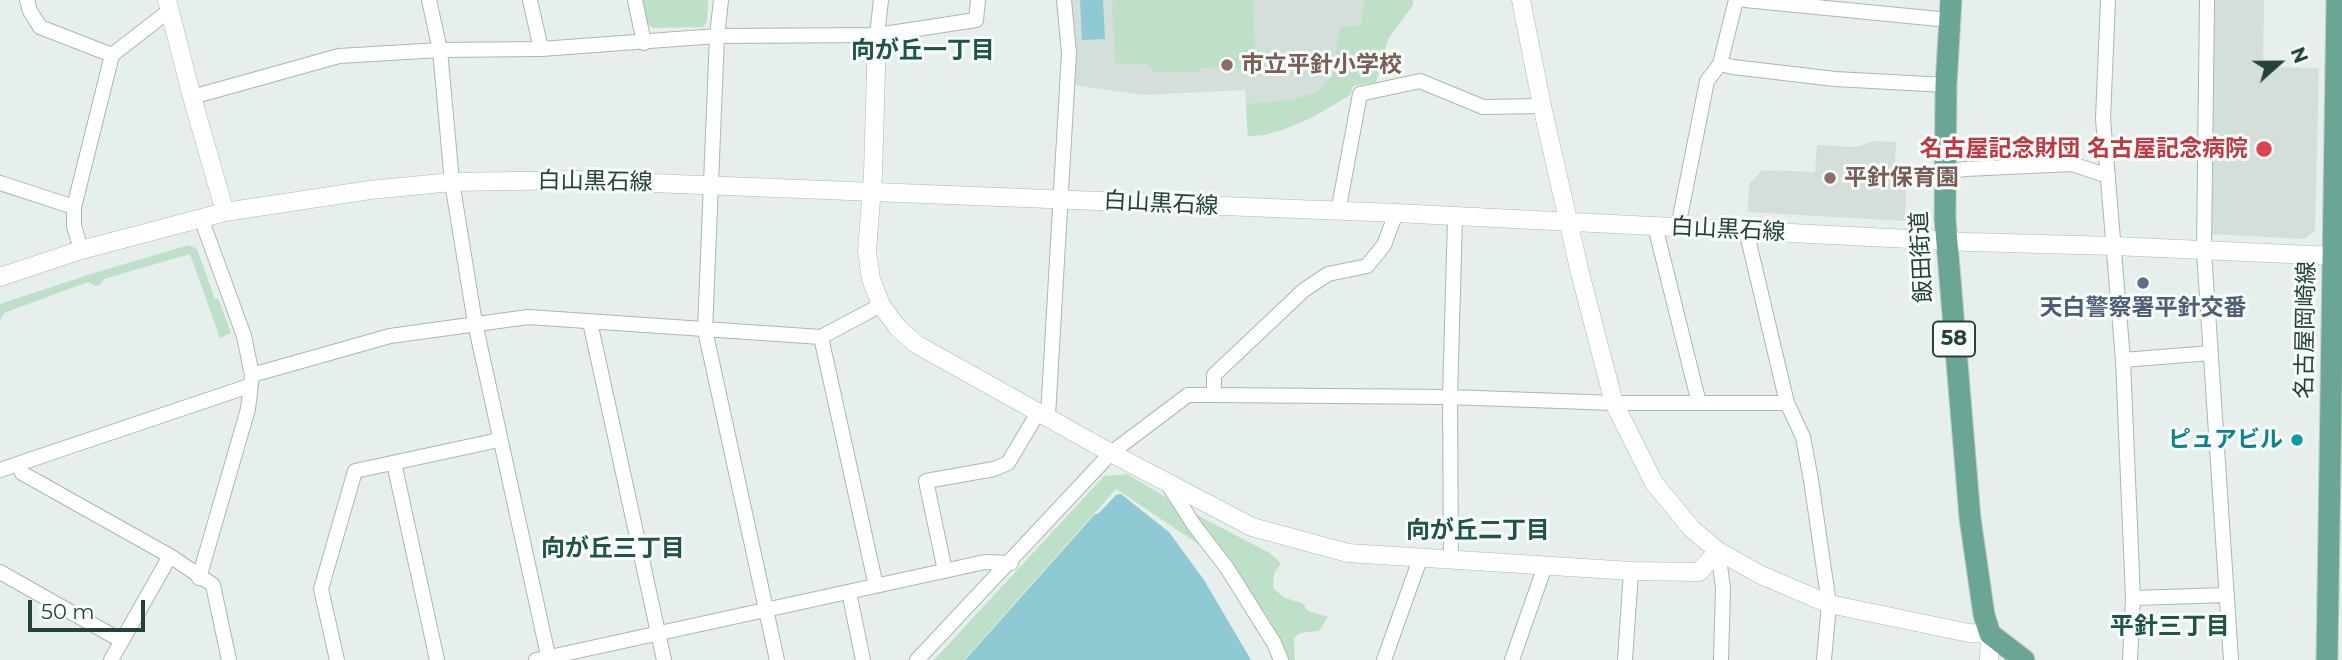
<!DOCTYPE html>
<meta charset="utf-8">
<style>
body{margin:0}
#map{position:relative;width:2342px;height:660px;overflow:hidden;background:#e6efeb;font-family:Montserrat,sans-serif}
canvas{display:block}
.north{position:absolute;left:2244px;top:28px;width:70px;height:70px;-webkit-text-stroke:5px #f7fbf9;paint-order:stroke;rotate:69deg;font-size:19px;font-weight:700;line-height:28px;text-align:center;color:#24423a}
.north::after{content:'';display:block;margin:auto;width:24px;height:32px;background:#24423a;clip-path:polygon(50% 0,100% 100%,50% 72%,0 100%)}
.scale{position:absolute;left:28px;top:600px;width:117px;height:32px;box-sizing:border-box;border:4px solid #24423a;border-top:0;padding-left:9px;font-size:21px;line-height:24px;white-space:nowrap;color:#24423a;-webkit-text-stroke:5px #f7fbf9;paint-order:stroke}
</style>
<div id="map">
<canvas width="2342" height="660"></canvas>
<div class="north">N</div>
<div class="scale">50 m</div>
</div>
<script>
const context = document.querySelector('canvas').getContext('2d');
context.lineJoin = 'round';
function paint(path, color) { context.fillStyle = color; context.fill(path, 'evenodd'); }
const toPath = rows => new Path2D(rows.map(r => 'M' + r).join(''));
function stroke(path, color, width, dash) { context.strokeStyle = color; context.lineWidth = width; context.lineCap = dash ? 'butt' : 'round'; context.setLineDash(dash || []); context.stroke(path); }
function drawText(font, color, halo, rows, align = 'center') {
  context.font = font + ' Montserrat,"Noto Sans JP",sans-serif'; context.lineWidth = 6; context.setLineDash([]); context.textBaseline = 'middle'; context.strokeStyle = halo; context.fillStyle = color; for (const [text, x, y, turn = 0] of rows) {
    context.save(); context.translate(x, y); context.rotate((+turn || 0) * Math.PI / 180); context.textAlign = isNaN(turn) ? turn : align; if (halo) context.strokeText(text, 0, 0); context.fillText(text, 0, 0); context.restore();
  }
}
paint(toPath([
 [1071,0,1413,0,1413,5,1388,39,1376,82,1353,86,1350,95,1313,117,1285,129,1264,135,1248,136,1245,90,1143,95,1073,85],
 [2211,0,2264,0,2263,67,2319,68,2315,231,2305,239,2211,234],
 [1874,141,1896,142,1895,166,1907,167,1905,221,1748,212,1749,184,1762,170,1815,172,1817,145,1857,147]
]), '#d4dfda');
paint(toPath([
 [642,0,708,0,707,22,703,27,653,28,648,25],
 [1112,0,1253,0,1256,69,1200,68,1199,72,1155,72,1147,64,1115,63],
 [1364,0,1413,0,1413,5,1388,39,1376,82,1353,86,1350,95,1313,117,1285,129,1264,135,1248,136,1246,104,1291,100,1317,92,1332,77,1340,27,1361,25],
 [189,245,197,249,215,299,218,298,231,333,220,338,190,254,104,279,101,284,96,286,88,282,4,313,0,321,0,304,97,272],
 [1127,474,1191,512,1270,553,1281,563,1274,574,1273,588,1285,598,1302,603,1308,611,1328,617,1319,631,1300,633,1294,638,1295,660,1284,660,1231,566,1116,489,964,660,934,660,1104,476]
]), '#bfe0c8');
paint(toPath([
 [1080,0,1103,0,1105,39,1082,40],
 [1121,494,1169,532,1204,580,1251,660,965,660,1094,515,1099,513,1116,495]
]), '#8ec9d4');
const minor = toPath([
 [27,0,30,11,40,27,112,55],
 [429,0,440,50,452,182,475,323,549,660],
 [530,0,541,49],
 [635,0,644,43],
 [721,0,717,36,705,330,777,660],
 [1745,0,1949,20],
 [2108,0,2103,119,2123,360,2133,598,2130,660],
 [2207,0,2204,251,2231,660],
 [877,35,881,0],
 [1720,64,1733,67,1835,79,1946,85],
 [192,97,339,56,440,50,541,49,717,36,877,35,976,20,978,0],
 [1944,172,1965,169,2072,164,2108,176],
 [0,183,74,207],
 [1338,212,1360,94,1420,81,1483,107,1542,106],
 [1655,226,1699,403],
 [1678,227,1707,81,1720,64,1736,0],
 [1746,230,1787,403,1803,437,1811,480,1829,604,1824,660],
 [81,250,74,226,74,207,112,55,170,10],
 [590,322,664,660],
 [821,337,876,586],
 [2123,360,2211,353],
 [252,375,390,336,528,317,821,337,881,305],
 [1214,395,1450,397,1614,403,1787,403],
 [1048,416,1069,53,1064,0],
 [394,463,437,660],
 [18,464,22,473,170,556,213,585,229,660],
 [0,470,249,386],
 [1167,483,1194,525,1227,568,1274,643,1281,660],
 [1718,551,1723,588,1721,660],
 [1451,560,1450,397,1455,218],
 [945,571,926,481,994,469,1008,463,1039,411],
 [0,572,122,641],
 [199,578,248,409,252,375,244,336,201,218],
 [849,592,863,660],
 [2133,598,2227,595],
 [111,660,170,556],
 [337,660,321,589,355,471,499,440],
 [536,660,985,562,1011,563],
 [917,660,1111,453,1188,395,1214,395,1214,375,1304,290,1328,274,1367,266,1384,245,1396,213],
 [1384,660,1420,559],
 [1512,660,1545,566],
 [1625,660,1631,571]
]);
const tertiary = toPath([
 [167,0,192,97,225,212],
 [1521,0,1542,106,1580,273,1614,403,1654,483,1692,529,1718,551,1761,575,1829,604,1969,633,1990,634,1989,660],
 [877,35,873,174,867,251,871,279,881,305,898,328,916,344,1111,453,1252,527,1348,553,1631,571,1699,572,1718,551],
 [0,277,81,250,225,212,370,190,452,182,577,180,1396,213,1969,242,2114,246,2333,256]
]);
const primary = toPath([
 [1951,0,1946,85,1945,219,1970,518,1984,615,1990,634,2024,660],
 [2327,660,2337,0]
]);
stroke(minor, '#a8b8b2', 16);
stroke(tertiary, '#a8b8b2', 19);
stroke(primary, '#c2cac8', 23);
stroke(minor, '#fff', 14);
stroke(tertiary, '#fff', 18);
stroke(primary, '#6aa596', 21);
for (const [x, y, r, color] of [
 [1227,65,7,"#8d6e63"],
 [2264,149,9,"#e0444e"],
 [1830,178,7,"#8d6e63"],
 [2143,283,7,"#5c6f8a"],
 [2297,440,7,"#0f9aa8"]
]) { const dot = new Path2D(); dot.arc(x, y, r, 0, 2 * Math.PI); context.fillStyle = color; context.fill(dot); stroke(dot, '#f7fbf9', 2.5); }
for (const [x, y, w] of [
 [1954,339,42]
]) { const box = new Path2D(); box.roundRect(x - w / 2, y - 17.5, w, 35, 5); context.fillStyle = '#f7fbf9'; context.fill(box); stroke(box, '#24423a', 2); }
drawText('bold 21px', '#24423a', null, [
 ["58",1954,339]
]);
drawText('bold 23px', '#785e54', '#f7fbf9', [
 ["市立平針小学校",1241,65],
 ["平針保育園",1844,178]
], 'left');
drawText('bold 23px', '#be3a42', '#f7fbf9', [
 ["名古屋記念財団 名古屋記念病院",2248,149]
], 'right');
drawText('23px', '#24423a', '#f7fbf9', [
 ["白山黒石線",595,182,1],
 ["白山黒石線",1161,204,3],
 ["白山黒石線",1728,230,3],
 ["飯田街道",1922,257,-93],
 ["名古屋岡崎線",2306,330,-89]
]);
drawText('bold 23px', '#4e5e75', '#f7fbf9', [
 ["天白警察署平針交番",2143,308]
]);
drawText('bold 23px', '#0d838f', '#f7fbf9', [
 ["ピュアビル",2283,440]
], 'right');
drawText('bold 24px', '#1f5548', '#f7fbf9', [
 ["向が丘一丁目",923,51],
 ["向が丘二丁目",1478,531],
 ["向が丘三丁目",613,549],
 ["平針三丁目",2170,627]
]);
</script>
